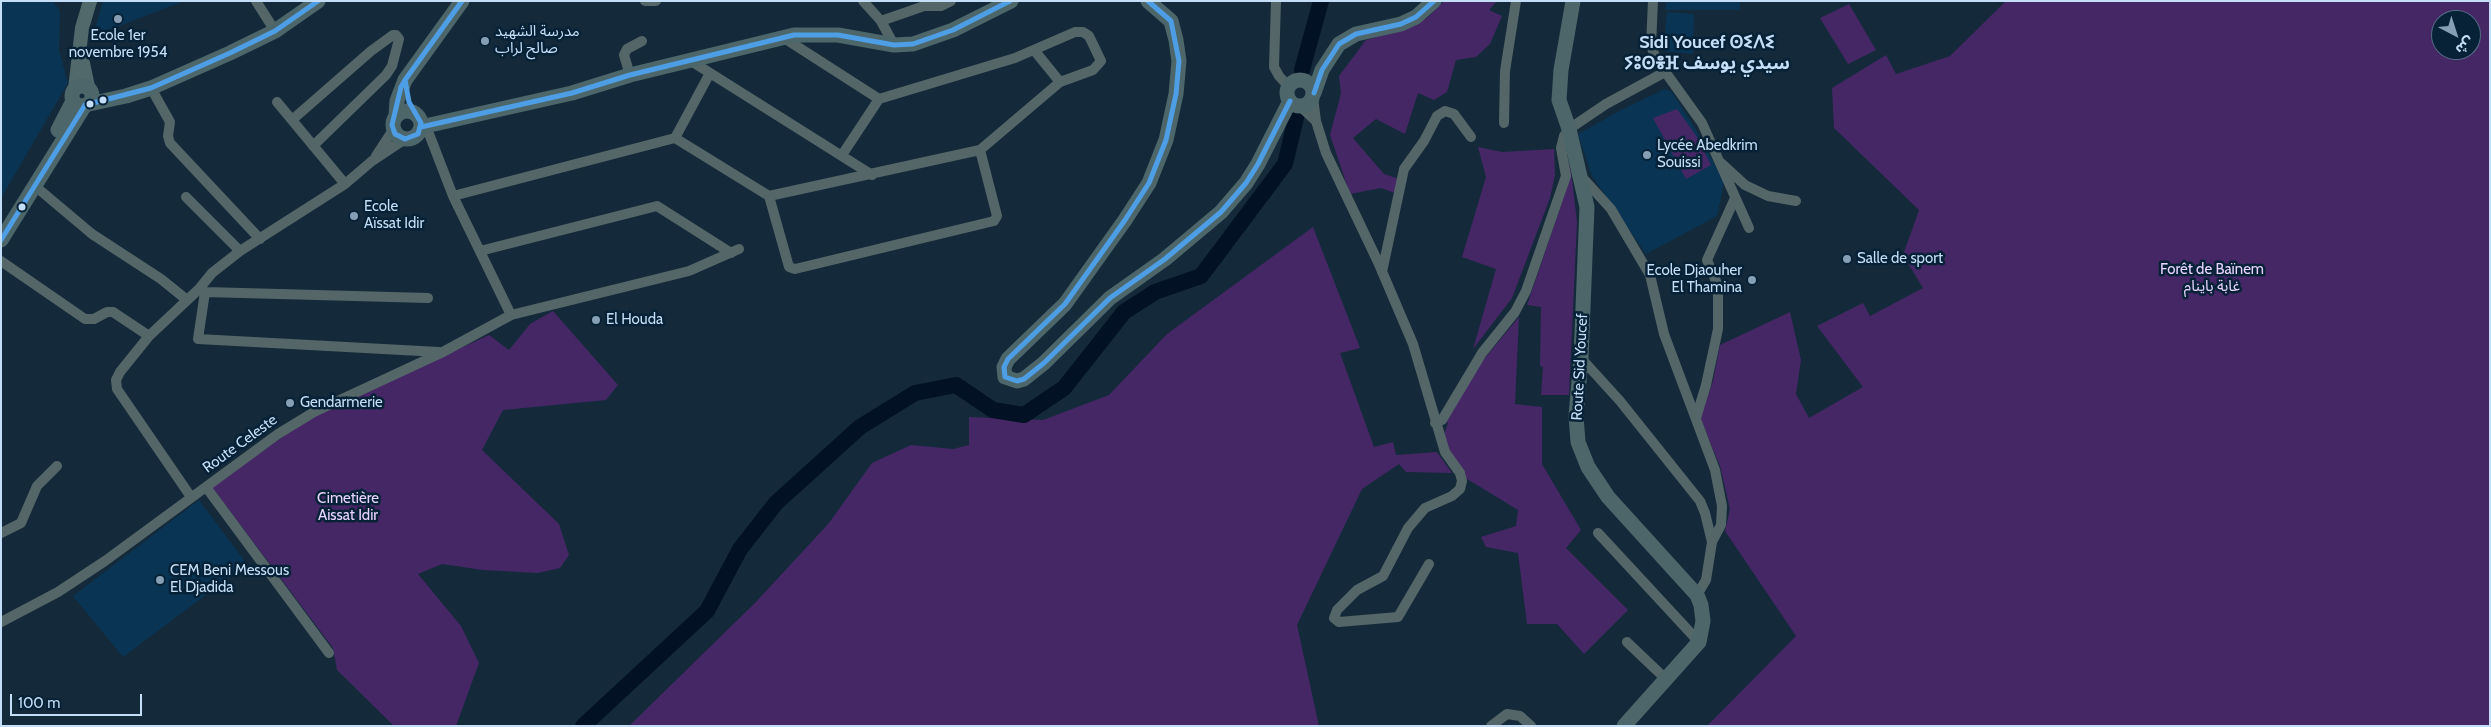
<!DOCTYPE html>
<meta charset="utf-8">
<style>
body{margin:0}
#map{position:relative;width:2491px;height:727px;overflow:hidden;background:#142a3a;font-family:Cabin,"Noto Sans Arabic",sans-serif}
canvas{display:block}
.frame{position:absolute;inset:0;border:2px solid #c5def7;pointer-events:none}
.north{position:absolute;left:2431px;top:10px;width:50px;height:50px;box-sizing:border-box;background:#072237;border:1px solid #536d84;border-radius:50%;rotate:140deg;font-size:14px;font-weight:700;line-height:20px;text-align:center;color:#c5def7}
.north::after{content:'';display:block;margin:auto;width:18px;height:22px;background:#879fb5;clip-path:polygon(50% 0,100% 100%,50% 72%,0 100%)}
.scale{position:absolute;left:10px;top:694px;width:132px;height:22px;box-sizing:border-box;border:2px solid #c5def7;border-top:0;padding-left:6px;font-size:15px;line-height:18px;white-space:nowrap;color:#c5def7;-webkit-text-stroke:4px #072237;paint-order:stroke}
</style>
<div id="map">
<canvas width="2491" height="727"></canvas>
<div class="frame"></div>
<div class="north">ش</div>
<div class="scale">100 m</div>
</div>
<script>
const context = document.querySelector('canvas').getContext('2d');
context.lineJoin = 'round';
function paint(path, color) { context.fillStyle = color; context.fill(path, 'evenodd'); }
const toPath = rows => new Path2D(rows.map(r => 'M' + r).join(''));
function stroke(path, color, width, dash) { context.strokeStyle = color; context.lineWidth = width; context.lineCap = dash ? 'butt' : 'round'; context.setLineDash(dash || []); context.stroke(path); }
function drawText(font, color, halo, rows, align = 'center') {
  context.font = font + ' Cabin,"Noto Sans Arabic","Noto Sans Tifinagh",sans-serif'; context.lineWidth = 5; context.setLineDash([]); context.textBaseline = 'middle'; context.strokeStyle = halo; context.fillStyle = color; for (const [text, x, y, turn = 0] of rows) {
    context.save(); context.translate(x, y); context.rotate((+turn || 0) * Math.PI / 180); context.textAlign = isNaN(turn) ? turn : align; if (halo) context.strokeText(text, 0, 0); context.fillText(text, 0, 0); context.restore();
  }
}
paint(toPath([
 [1,1,53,1,60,11,59,50,68,83,1,198],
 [103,1,184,1,93,36],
 [1666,1,1740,1,1740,10,1665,10],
 [1667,12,1694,14,1693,54,1663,51],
 [1665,89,1672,92,1696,130,1724,182,1717,216,1646,254,1592,176,1578,134,1621,110],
 [199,500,247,564,123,657,73,596]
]), '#093454');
paint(toPath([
 [1444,1,1497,1,1489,10,1502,16,1490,44,1476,57,1456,60,1447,92,1434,100,1418,93,1405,134,1376,119,1353,138,1384,174,1399,179,1395,193,1381,188,1350,194,1330,135,1341,93,1339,76,1366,40,1407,28,1427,18],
 [2006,1,2490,1,2490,726,1707,726,1796,636,1725,531,1730,509,1720,466,1700,418,1713,381,1720,345,1790,312,1801,360,1796,394,1809,418,1863,387,1817,326,1863,303,1870,316,1923,288,1903,255,1919,210,1834,128,1832,88,1886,55,1896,74,1950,56],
 [2441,20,2471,20,2471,50,2441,50],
 [1849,4,1876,50,1848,64,1820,18],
 [1677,109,1697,137,1711,165,1686,179,1653,118],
 [1478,147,1502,152,1554,149,1555,175,1550,198,1512,298,1473,349,1496,269,1462,257,1486,177],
 [1564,148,1571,171,1577,222,1569,395,1541,395,1543,367,1540,366,1541,307,1527,305,1566,191],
 [1313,227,1360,348,1340,353,1374,447,1393,442,1396,455,1437,452,1452,473,1406,472,1399,464,1362,489,1297,625,1319,726,629,726,755,603,829,523,872,463,911,445,953,449,969,445,969,417,1043,420,1109,395,1167,334],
 [553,311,618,385,606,400,503,410,482,450,559,524,569,555,560,568,538,573,483,570,442,564,418,574,461,626,479,663,456,726,394,726,337,670,333,648,212,487,312,416,489,335,509,350,530,324],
 [1519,317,1515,404,1542,407,1542,464,1581,530,1566,548,1628,610,1584,654,1557,624,1527,624,1518,553,1486,547,1481,537,1516,526,1518,510,1459,474,1442,441,1448,423,1444,421,1484,359]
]), '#452766');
stroke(toPath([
 [1302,70,1321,1],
 [583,726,707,611,740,549,776,503,860,427,915,393,956,385,993,410,1024,415,1064,388,1124,312,1155,292,1201,276,1285,164,1296,118]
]), '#021124', 16);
stroke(toPath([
 [256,1,275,31],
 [645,1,656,1],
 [863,1,881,21,894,45],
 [1276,1,1274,67,1279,76,1289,87],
 [1653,1,1651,45,1656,59,1702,123,1749,228],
 [881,21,924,6,941,6,951,1],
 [1034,50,1060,82],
 [691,61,872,175],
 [630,75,624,55,627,49,642,41],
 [151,88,170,122,168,136,170,143,260,239],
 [1313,97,1316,121,1326,153,1378,262,1413,344,1445,452,1460,473,1462,481,1460,489,1452,496,1425,508,1408,528,1383,576,1357,590,1337,610,1334,618,1339,622,1398,617,1429,564],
 [277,102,345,184],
 [1300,106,1316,121],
 [292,120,371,51,393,35,396,35,399,39,392,66,386,75,313,146],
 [1504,123,1505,71,1516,1],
 [426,126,453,196,511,315],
 [675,138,710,73],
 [842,155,879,99],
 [376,156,393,130],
 [1721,163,1745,185,1768,196,1796,201],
 [1581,176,1611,209,1650,275,1664,334,1715,470,1722,506,1721,525,1712,542,1706,580,1697,595],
 [35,186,92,234,161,279,187,300],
 [453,196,675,138,769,196,789,267,795,269,994,221,997,216,980,150],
 [769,196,980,150,1060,82,1093,70,1101,61,1089,36,1083,32,1075,32,1015,58,879,99,784,38],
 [186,197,240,251],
 [480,251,657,206,731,253],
 [1,261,85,319,94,319,107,312,113,312,149,336],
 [1382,272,1404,169,1424,141,1437,116,1445,111,1454,114,1471,137],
 [199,289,205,292,428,298],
 [205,292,198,339,439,352],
 [1581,358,1620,401,1700,501,1705,513,1712,542],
 [1696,418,1706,385,1718,329,1718,286,1707,260,1735,198],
 [1435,423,1442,420,1482,353,1515,312,1526,291,1566,176,1561,148,1564,136,1569,129,1606,104,1665,72],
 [206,487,329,653],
 [191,497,117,389,116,380,120,372,149,336,199,289,212,273,240,251,345,184,372,161,405,139],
 [1,533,21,523,37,486,57,466],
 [1598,533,1699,642],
 [1,622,58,592,105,561,278,434,314,412,441,353,511,315,689,271,739,249],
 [1627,642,1667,680],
 [1491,726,1507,714,1520,716,1531,726]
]), '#546667', 10);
stroke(toPath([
 [83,63,88,87],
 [75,89,82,28,90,1]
]), '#51696b', 14);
stroke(toPath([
 [1148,1,1171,21,1176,40,1179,61,1176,94,1166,140,1149,183,1125,220,1065,304,1008,359,1004,367,1005,377,1017,381,1024,379,1044,363,1110,298,1165,259,1221,212,1246,183,1258,164,1290,101],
 [1573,1,1561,70,1559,100,1569,129,1587,207,1581,358,1576,416,1578,442,1588,467,1608,497,1697,595,1701,605,1703,621,1699,642,1624,726],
 '1287 93a13 13 0 1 1 26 0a13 13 0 1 1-26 0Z',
 '72 96a10 10 0 1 1 20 0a10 10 0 1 1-20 0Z',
 [1314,93,1322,70,1339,44,1356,34,1401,24,1416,17,1434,1],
 [89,104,126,96,151,88,230,53,275,31,318,1],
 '393 125a14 14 0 1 1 28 0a14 14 0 1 1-28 0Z',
 [396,115,397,101,405,80,462,1],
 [421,127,572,93,630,75,794,35,838,35,894,45,913,44,953,30,1011,1],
 [58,130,73,101],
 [1,240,85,105]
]), '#4d666a', 15);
stroke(toPath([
 [1148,1,1171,21,1179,61,1176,94,1166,140,1149,183,1125,220,1065,304,1008,359,1004,367,1005,377,1017,381,1024,379,1044,363,1110,298,1165,259,1221,212,1246,183,1258,164,1290,101],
 [405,80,409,102,421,123,418,134,405,139,395,134,392,125,401,87,405,80],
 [405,80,462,1],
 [1314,93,1322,70,1339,44,1356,34,1401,24,1416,17,1434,1],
 [89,104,151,88,230,53,275,31,318,1],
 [421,127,572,93,630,75,794,35,838,35,894,45,913,44,953,30,1010,1],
 [1,240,85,105]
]), '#4d9ee5', 5);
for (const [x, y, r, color] of [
 [118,19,5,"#879fb5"],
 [485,41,5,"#879fb5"],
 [103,100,4.5,"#c5def7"],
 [90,104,4.5,"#c5def7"],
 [1647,155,5,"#879fb5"],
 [22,207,4.5,"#c5def7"],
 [354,216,5,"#879fb5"],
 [1847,259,5,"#879fb5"],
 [1752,280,5,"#879fb5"],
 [596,320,5,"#879fb5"],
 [290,403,5,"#879fb5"],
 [160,580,5,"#879fb5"]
]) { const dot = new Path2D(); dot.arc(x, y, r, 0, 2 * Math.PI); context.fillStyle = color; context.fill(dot); stroke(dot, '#072237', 2); }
drawText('15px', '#c5def7', '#072237', [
 ["مدرسة الشهيد",495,32],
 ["صالح لراب",495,49],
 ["Ecole 1er",118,36,"center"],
 ["novembre 1954",118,53,"center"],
 ["Lycée Abedkrim",1657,146],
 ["Souissi",1657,163],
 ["Ecole",364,207],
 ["Aïssat Idir",364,224],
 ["Salle de sport",1857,259],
 ["Ecole Djaouher",1742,271,"right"],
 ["El Thamina",1742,288,"right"],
 ["El Houda",606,320],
 ["Gendarmerie",300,403],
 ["CEM Beni Messous",170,571],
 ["El Djadida",170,588]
], 'left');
drawText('15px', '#e8d4ff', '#072237', [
 ["Forêt de Baïnem",2212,270],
 ["غابة باينام",2212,287],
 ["Cimetière",348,499],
 ["Aissat Idir",348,516]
]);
drawText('15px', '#c5def7', '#072237', [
 ["Route Sid Youcef",1580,367,-87],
 ["Route Celeste",240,444,-36]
]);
drawText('bold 18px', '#c5def7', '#072237', [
 ["Sidi Youcef ⵙⵉⴷⵉ",1707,43],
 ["ⵢⵓⵙⴻⴼ سيدي يوسف",1707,64]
]);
</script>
